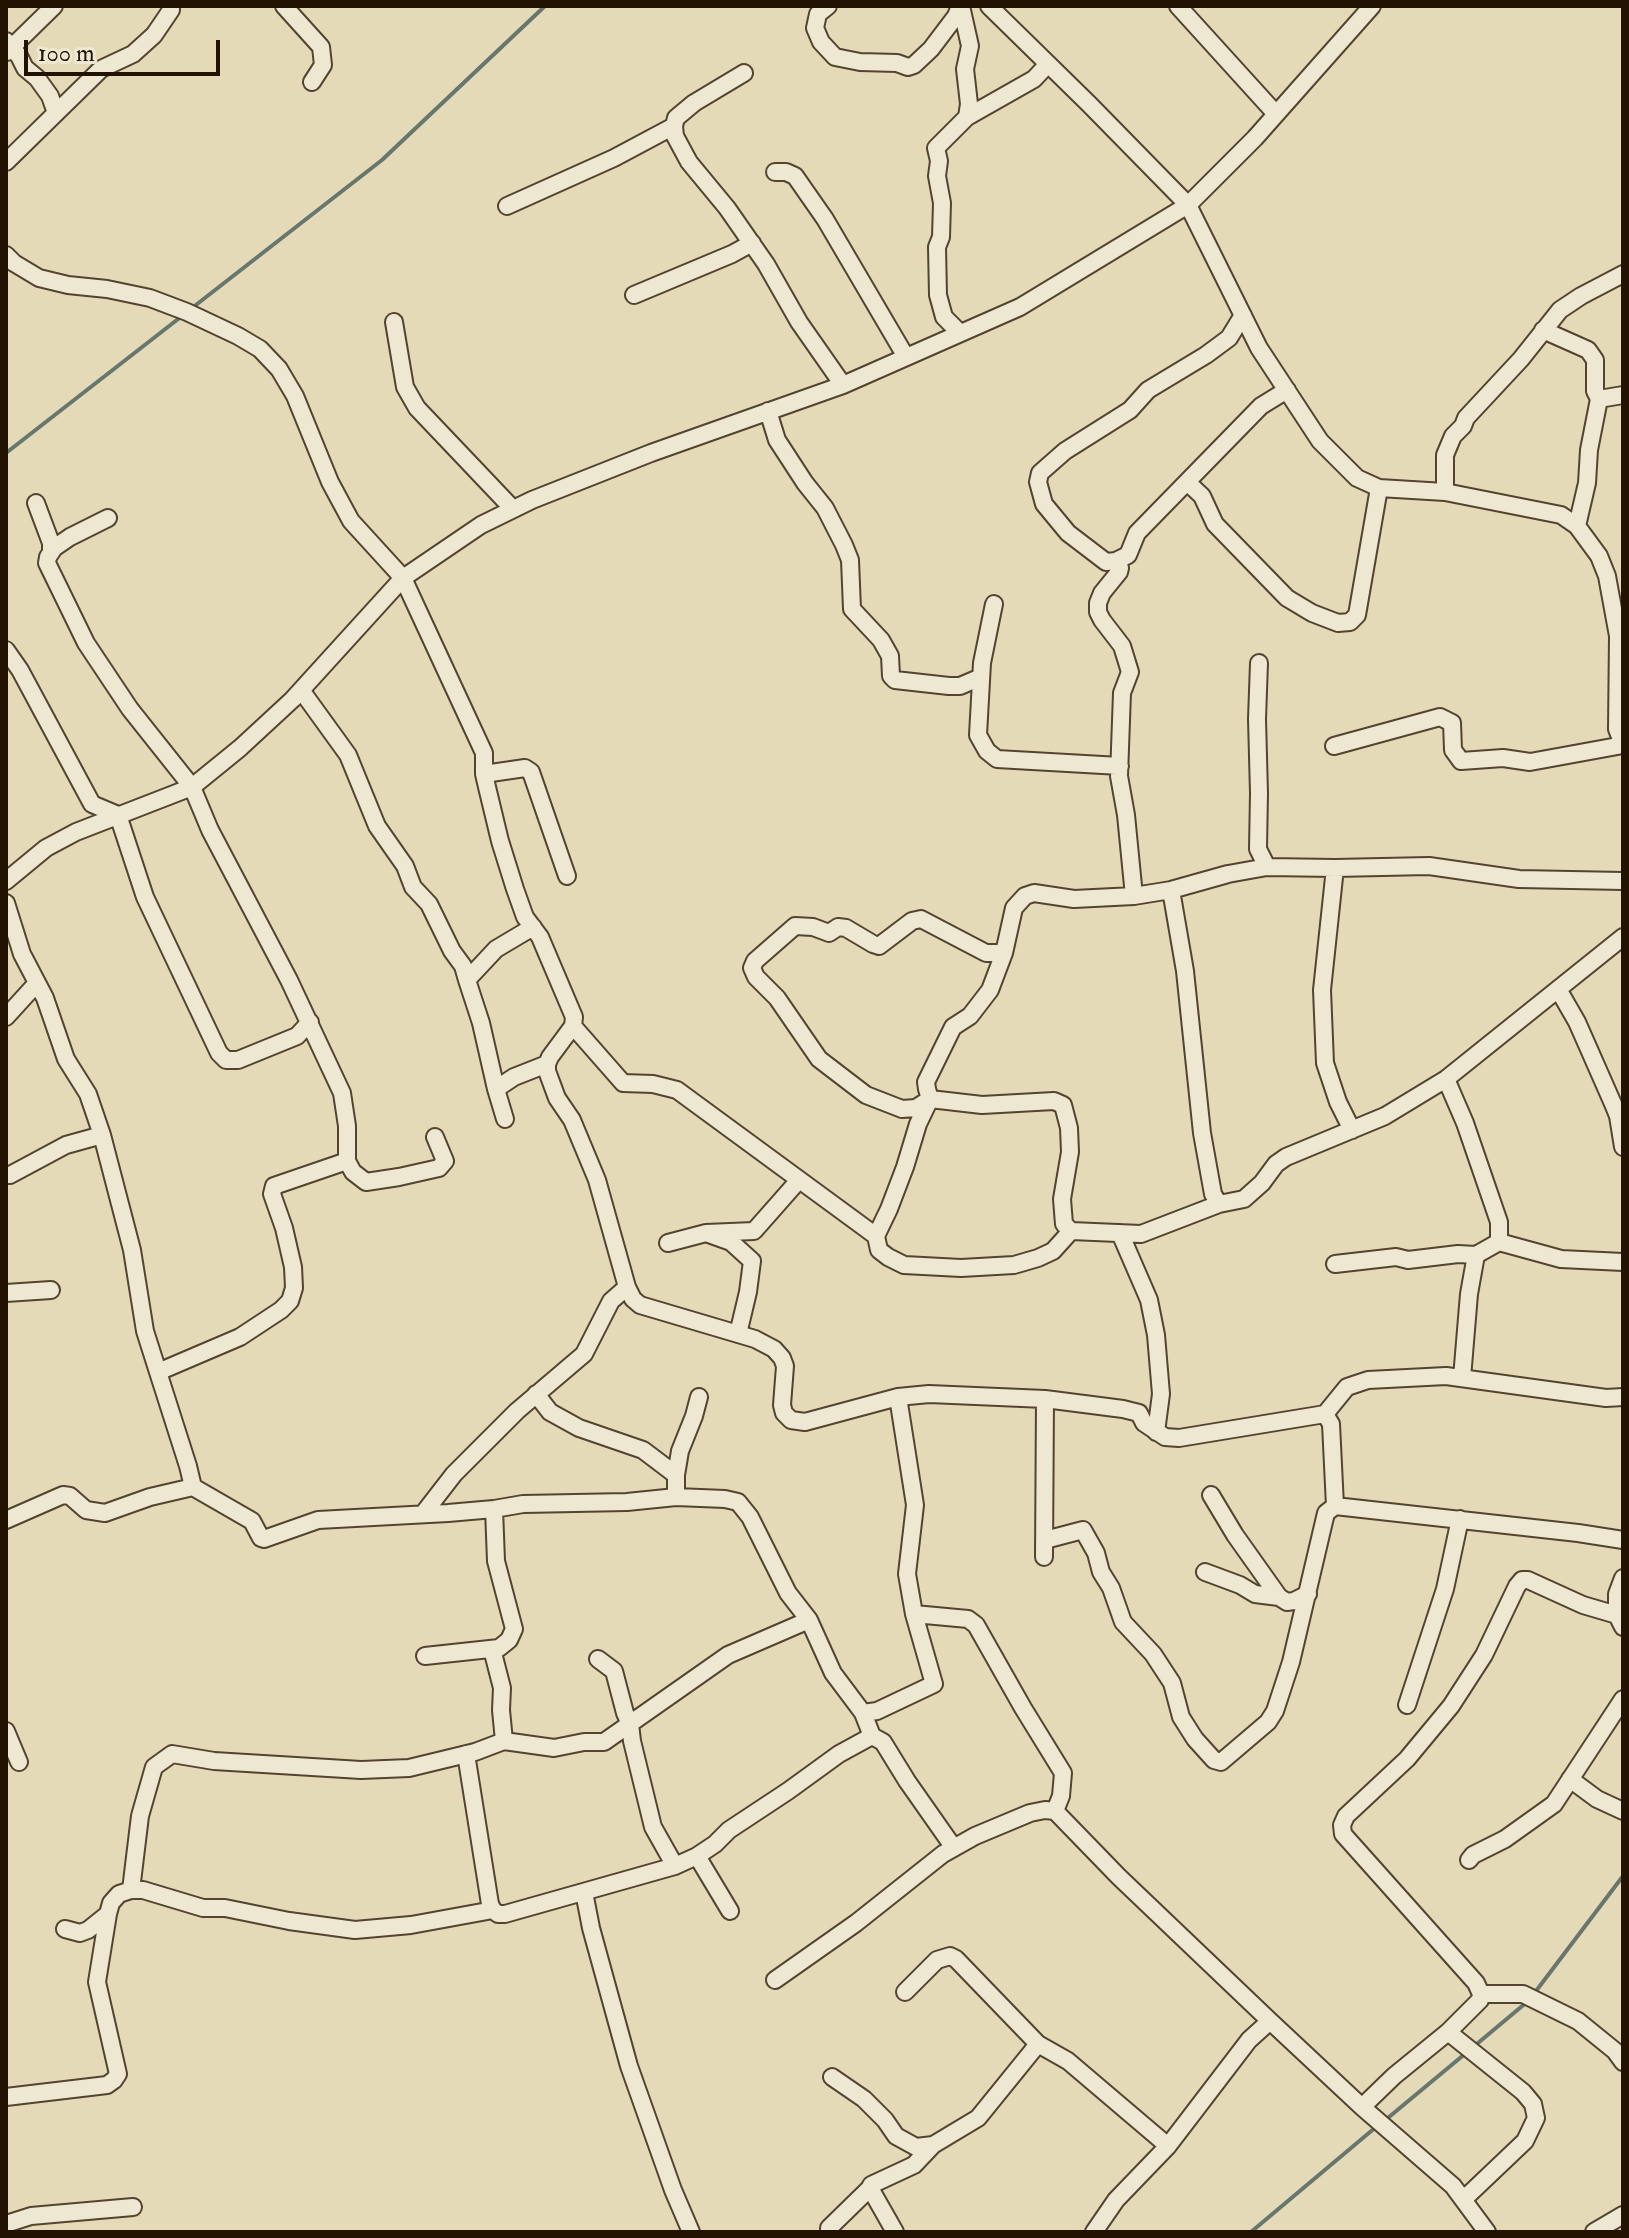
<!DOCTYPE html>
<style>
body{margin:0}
#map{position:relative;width:1629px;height:2238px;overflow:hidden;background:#e5dab8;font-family:"IM FELL Double Pica",serif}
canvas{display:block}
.frame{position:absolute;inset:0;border:8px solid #221202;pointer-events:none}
.scale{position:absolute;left:24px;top:40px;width:196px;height:36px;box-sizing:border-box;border:4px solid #221202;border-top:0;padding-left:10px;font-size:24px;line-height:28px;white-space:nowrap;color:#221202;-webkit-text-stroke:6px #eee7d1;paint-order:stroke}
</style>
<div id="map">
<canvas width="1629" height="2238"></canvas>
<div class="frame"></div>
<div class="scale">100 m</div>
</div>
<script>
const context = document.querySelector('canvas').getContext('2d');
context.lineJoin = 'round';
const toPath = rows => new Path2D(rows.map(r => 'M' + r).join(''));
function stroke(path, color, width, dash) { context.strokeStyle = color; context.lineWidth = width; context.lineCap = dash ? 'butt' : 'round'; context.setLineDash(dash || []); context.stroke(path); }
stroke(toPath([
 [192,308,382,160,545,6],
 [6,453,182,316],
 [1533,1995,1623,1876],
 [1472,2048,1527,2002],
 [1383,2122,1466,2053],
 [1251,2232,1376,2127]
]), '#68776d', 4);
const minor = toPath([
 [284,6,321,47,323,65,312,82],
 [828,6,818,14,815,28,821,42,835,57,860,62,897,63,908,67,914,65,931,49,956,16,960,6],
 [961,6,970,46,965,69,969,104,967,117,1034,79,1048,64],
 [989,6,1089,104,1188,205,1259,348,1320,441,1357,478,1379,488,1445,492,1561,515,1577,526,1599,556,1607,576,1618,636,1617,729,1623,744],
 [1178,6,1276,114],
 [6,41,19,56,25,68,37,78,50,96,56,113],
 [7,52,54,6],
 [744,73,694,103,676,118,674,126,675,136,689,162,727,208,766,264,799,322,843,385],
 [6,162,101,69,133,54,154,35,171,10,171,6],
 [775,172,786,172,795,176,825,219,906,357],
 [507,206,614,158,674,126],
 [6,255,14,263,39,278,68,285,107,289,150,298,187,312,238,336,260,349,279,369,295,396,330,482,351,521,403,578,484,753,484,774,487,787,500,841,515,889,525,917,540,937,574,1017,573,1026,550,1057,547,1064,547,1071,557,1098,572,1120,597,1180,627,1287,633,1299,640,1305,755,1339,774,1349,782,1358,785,1366,782,1405,784,1413,791,1420,805,1422,898,1397,929,1394,1045,1399,1123,1409,1139,1413,1144,1423,1165,1437,1179,1438,1325,1414,1331,1424,1335,1506],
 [634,295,732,254,752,243],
 [1243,315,1229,338,1206,355,1148,390,1130,410,1065,451,1040,473,1038,482,1044,504,1068,533,1106,562,1116,561,1128,555,1137,533,1261,406,1287,390],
 [394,322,405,387,417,408,513,509],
 [1543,330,1588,350,1595,360,1595,391,1599,399,1589,450,1587,483,1577,526],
 [960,333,944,317,938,295,937,247,941,237,942,203,937,176,939,161,936,148,967,117],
 [1599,399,1623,395],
 [768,411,777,440,805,483,825,508,844,545,850,560,852,609,881,640,890,656,891,676,895,680,949,686,960,686,981,677],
 [1187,482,1202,496,1215,524,1287,598,1312,613,1338,623,1350,622,1357,615,1379,488],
 [1445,492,1445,455,1453,436,1463,426,1466,418,1521,359,1560,310,1581,296,1623,274],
 [36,503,51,543,51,552],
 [108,518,70,537,54,548,48,557,47,563,86,643,130,709,192,787,210,830,289,980,342,1093,347,1126,347,1161,353,1172,366,1182,399,1177,439,1168,445,1161,435,1137],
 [1116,561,1120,568,1119,572,1102,593,1098,603,1098,612,1102,620,1122,646,1130,672,1122,693,1119,776,1126,815,1134,896],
 [994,604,982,663,978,735,987,751,997,759,1120,766],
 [6,650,20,670,92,804,118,815,145,897,219,1053,226,1060,238,1060,297,1036,310,1022],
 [1259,663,1257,719,1259,793,1258,849,1267,867],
 [301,690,348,755,377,826,405,866,413,887,429,904,452,951,463,966,467,980,496,949,533,927],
 [1334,746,1440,717,1452,723,1453,750,1461,761,1503,758,1530,762,1623,745],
 [484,774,525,768,531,772,567,876],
 [1335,868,1322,990,1325,1063,1338,1102,1352,1130],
 [6,881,46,848,76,832,192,787,240,748,293,699,403,578,481,525,532,500,651,453,843,385,1020,307,1188,205,1255,138,1372,6],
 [1171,890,1185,971,1202,1133,1213,1194,1219,1204],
 [6,903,22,954,45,998,66,1059,88,1094,102,1135,132,1250,145,1331,158,1372,240,1337,281,1310,290,1301,294,1288,293,1267,284,1228,272,1194,274,1186,347,1161],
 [1004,953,986,953,921,919,912,921,879,946,873,944,846,928,838,927,829,933,813,927,795,926,755,961,752,968,756,977,777,998,819,1059,866,1095,902,1109,916,1108,930,1099,918,1124,905,1167,889,1209,876,1236,879,1250,888,1257,904,1265,961,1268,1014,1265,1038,1258,1053,1251,1071,1231],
 [467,980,481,1023,496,1089,505,1119],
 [1558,989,1577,1022,1614,1106,1618,1116,1623,1147],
 [6,1017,37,983],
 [573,1026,623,1083,653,1084,677,1090,876,1236],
 [1446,1079,1465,1123,1499,1222,1499,1242],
 [496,1089,514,1077,547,1064],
 [6,1175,10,1175,66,1145,102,1135],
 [1071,1231,1064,1224,1062,1199,1070,1152,1069,1128,1063,1105,1054,1101,982,1105,930,1099,927,1089,926,1082,953,1027,970,1016,990,990,1004,953,1014,908,1025,896,1034,893,1074,899,1134,896,1171,890,1228,874,1267,867,1335,868,1429,866,1519,879,1623,881],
 [1071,1231,1141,1234,1219,1204,1244,1199,1262,1183,1276,1164,1286,1157,1385,1116,1446,1079,1623,937],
 [1120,1233,1149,1300,1156,1335,1161,1394,1156,1432],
 [668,1243,706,1233],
 [1335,1264,1396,1257,1408,1260,1458,1254,1476,1255,1499,1242,1561,1259,1623,1262],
 [6,1293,51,1290],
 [738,1334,748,1292,752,1261,731,1242,706,1233,754,1231,799,1180],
 [158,1372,188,1466,193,1487,252,1521,261,1538,264,1539,318,1520,448,1513,494,1509,523,1504,627,1502,676,1497,725,1499,738,1502,750,1517,788,1593,809,1620,833,1673,863,1713,872,1736,883,1742,907,1781,954,1848],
 [1462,1378,1469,1294,1476,1255],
 [536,1394,550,1412,579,1428,643,1450,676,1475,676,1497],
 [1325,1414,1347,1387,1368,1380,1446,1376,1606,1398,1623,1397],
 [676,1475,680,1451,694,1416,699,1397],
 [1211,1495,1235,1535,1279,1597,1287,1602,1294,1601,1308,1594],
 [423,1514,454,1474,517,1411,584,1354,611,1301,627,1287],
 [6,1520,63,1495,70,1496,86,1510,105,1513,150,1497,193,1487],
 [1045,1540,1083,1530,1096,1553,1101,1572,1111,1588,1123,1622,1153,1654,1172,1683,1181,1717,1195,1739,1214,1760,1221,1762,1268,1722,1275,1711,1291,1662,1326,1513,1335,1506,1578,1533,1623,1540],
 [1044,1557,1045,1399],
 [1205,1572,1240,1585,1255,1594,1279,1597],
 [1623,1578,1617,1594,1617,1615,1623,1627],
 [914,1614,968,1619,976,1625,1023,1708,1063,1773,1061,1796,1055,1811],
 [492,1649,502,1688,501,1710,504,1741],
 [425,1656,499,1648,509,1640,514,1629,496,1561,494,1509],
 [598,1659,614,1671,625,1713,630,1724,632,1741,653,1827,675,1866],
 [1407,1705,1445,1589,1460,1519],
 [863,1713,877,1711,934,1684,914,1614,907,1574,915,1505,898,1397],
 [6,1731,19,1762],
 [466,1754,490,1904,493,1910],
 [1570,1779,1597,1799,1623,1811],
 [697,1856,730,1911],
 [1469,1860,1473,1855,1505,1839,1554,1804,1623,1699],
 [131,1890,140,1816,154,1767,172,1754,214,1761,361,1770,409,1768,475,1752,504,1741,554,1748,584,1742,604,1742,728,1655,809,1620],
 [584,1892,591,1928,629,2066,673,2190,691,2232],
 [65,1929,80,1933,88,1930,108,1914],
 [775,1980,856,1923,943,1854,975,1836,1030,1813,1045,1810,1055,1811,1119,1877,1270,2021,1362,2107,1453,2186,1487,2232],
 [905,1992,937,1960,950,1956,956,1959,1038,2044,1068,2061,1168,2146],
 [1481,1994,1523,1994,1578,2021,1615,2051,1623,2062],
 [1448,2032,1523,2092,1533,2104,1536,2118,1525,2141,1464,2199],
 [832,2077,864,2099,885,2120,896,2136,916,2147,933,2145,978,2118,1038,2044],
 [6,2097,107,2085,114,2080,118,2074,97,1982,108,1914,111,1903,119,1894,131,1890,143,1890,203,1908,225,1908,289,1921,355,1930,411,1925,493,1910,498,1914,505,1914,675,1866,697,1856,715,1844,729,1830,788,1791,839,1754,872,1736],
 [1362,2107,1394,2076,1448,2032,1480,2000,1481,1994,1476,1983,1343,1834,1342,1825,1346,1816,1407,1759,1451,1706,1484,1655,1517,1586,1522,1580,1528,1580,1583,1605,1617,1615],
 [870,2188,895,2232],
 [6,2224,31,2216,133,2207],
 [829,2232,829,2228,870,2188,871,2185,914,2165,933,2145],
 [1094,2232,1116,2200,1168,2146,1249,2040,1270,2021],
 [1594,2232,1623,2215]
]);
stroke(minor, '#534430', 20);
stroke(minor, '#eee7d1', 16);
</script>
